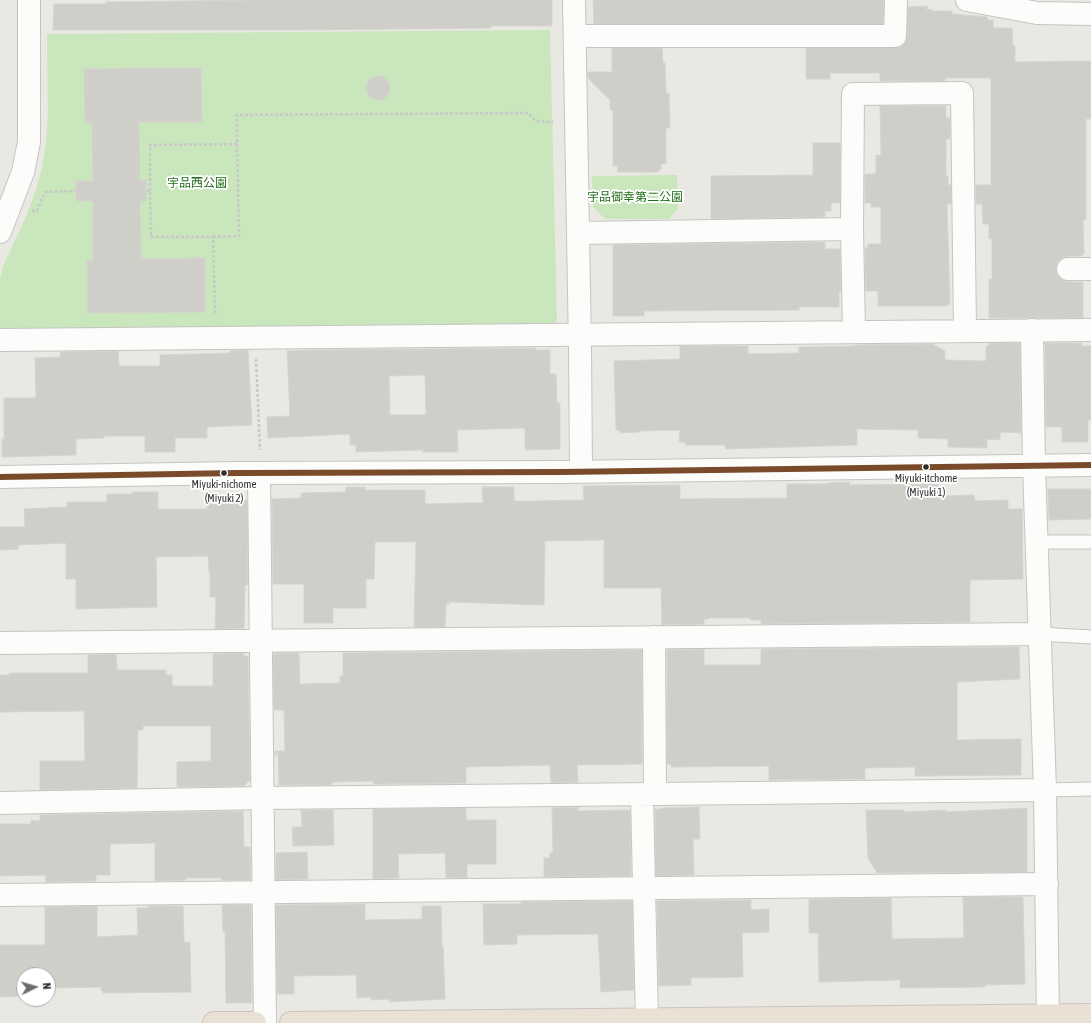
<!DOCTYPE html>
<meta charset="utf-8">
<style>
body{margin:0}
#map{position:relative;width:1091px;height:1023px;overflow:hidden;background:#eae8e2;font-family:"Asap Condensed",sans-serif}
canvas{display:block}
.north{position:absolute;left:16px;top:967px;width:40px;height:40px;box-sizing:border-box;background:#fff;border:1px solid #ababab;border-radius:50%;rotate:85deg;font-size:11px;font-weight:700;line-height:16px;text-align:center;color:#2d2d2d}
.north::after{content:'';display:block;margin:auto;width:14px;height:18px;background:#6f6e6c;clip-path:polygon(50% 0,100% 100%,50% 72%,0 100%)}
</style>
<div id="map">
<canvas width="1091" height="1023"></canvas>
<div class="north">N</div>
</div>
<script>
const context = document.querySelector('canvas').getContext('2d');
context.lineJoin = 'round';
function paint(path, color) { context.fillStyle = color; context.fill(path, 'evenodd'); }
const toPath = rows => new Path2D(rows.map(r => 'M' + r).join(''));
function stroke(path, color, width, dash) { context.strokeStyle = color; context.lineWidth = width; context.lineCap = dash ? 'butt' : 'round'; context.setLineDash(dash || []); context.stroke(path); }
function drawText(font, color, halo, rows, align = 'center') {
  context.font = font + ' "Asap Condensed","Noto Sans JP",sans-serif'; context.lineWidth = 3.5; context.setLineDash([]); context.textBaseline = 'middle'; context.strokeStyle = halo; context.fillStyle = color; for (const [text, x, y, turn = 0] of rows) {
    context.save(); context.translate(x, y); context.rotate((+turn || 0) * Math.PI / 180); context.textAlign = isNaN(turn) ? turn : align; if (halo) context.strokeText(text, 0, 0); context.fillText(text, 0, 0); context.restore();
  }
}
paint(toPath([
 [550,30,557,321,549,328,7,334,0,328,0,280,3,266,25,219,35,193,42,168,46,144,48,114,47,34],
 [677,175,678,209,669,219,605,219,593,207,592,176]
]), '#c9e6bc');
const building = toPath([
 [258,0,552,0,552,26,491,26,491,28,301,30,53,30,54,4,106,4,106,2,258,0],
 [593,0,884,0,883,24,594,24,593,0],
 [927,6,927,10,932,9,932,11,952,11,952,14,987,17,988,20,993,20,993,28,1012,28,1013,46,1015,46,1015,62,1091,61,1091,119,1086,119,1086,220,1083,220,1084,254,1082,254,1082,256,1068,256,1062,258,1057,262,1056,269,1057,275,1062,280,1068,282,1083,282,1083,318,989,318,989,279,992,279,992,239,989,239,989,224,983,224,982,204,976,204,976,185,991,185,991,78,945,78,945,81,880,81,880,73,830,73,830,79,806,79,806,48,895,48,901,47,905,43,907,37,908,7,927,6],
 [612,48,662,48,663,63,665,63,666,93,669,93,670,128,666,128,666,164,661,164,661,169,659,169,659,172,618,172,617,165,613,166,613,110,610,110,610,100,588,78,588,72,612,72,612,48],
 [201,68,202,122,139,122,140,181,146,180,146,201,140,201,141,259,205,258,205,312,88,313,87,260,93,260,93,201,76,201,76,181,93,181,92,123,85,123,84,69,201,68],
 '366 88a12 12 0 1 1 24 0a12 12 0 1 1-24 0Z',
 [880,106,946,106,946,118,950,118,950,139,946,139,946,176,948,176,948,185,951,185,951,204,947,204,950,304,947,304,947,306,878,306,878,291,866,291,865,248,868,248,868,244,881,244,881,207,871,207,871,203,865,203,865,174,876,174,876,155,881,156,880,106],
 [813,143,840,143,840,203,831,203,831,211,825,211,825,217,711,219,711,176,813,175,813,143],
 [825,242,825,249,840,249,841,291,839,291,839,307,799,307,799,310,644,311,644,316,613,316,613,245,825,242],
 [989,343,1020,343,1021,433,1000,432,1000,440,987,439,987,448,948,447,948,439,918,438,918,430,857,429,857,445,726,449,725,445,685,445,685,442,679,442,680,430,639,431,639,432,620,433,619,430,616,430,614,361,680,359,680,346,748,346,748,354,799,353,799,347,855,346,855,345,933,344,945,351,945,360,986,361,986,346,989,346,989,343],
 [1045,343,1082,343,1081,346,1091,346,1091,420,1088,420,1088,442,1062,442,1062,427,1046,427,1045,343],
 [535,348,535,350,550,350,550,374,556,374,557,403,560,403,560,449,525,450,525,428,457,430,458,452,423,452,423,450,356,452,356,445,350,445,350,434,268,438,267,417,290,416,287,351,311,350,535,348],
 [425,375,426,415,390,415,389,376,425,375],
 [248,350,252,425,207,427,207,438,175,438,175,452,145,452,145,436,104,436,104,438,76,439,76,455,2,457,2,439,4,439,4,398,36,398,35,358,60,357,61,352,118,351,119,366,160,366,160,355,230,353,230,351,248,350],
 [849,482,849,485,938,484,939,496,974,495,975,501,1008,500,1008,509,1022,509,1023,579,970,580,970,622,761,624,761,620,751,620,750,618,709,618,709,619,704,619,704,624,662,625,661,588,604,588,604,540,545,541,544,605,449,602,449,604,446,604,445,627,414,627,416,542,375,542,374,579,366,579,366,608,333,608,333,623,304,623,304,584,273,584,272,499,301,498,301,493,346,492,346,487,365,487,365,490,425,490,425,504,465,503,483,503,482,487,514,487,514,501,534,501,584,500,583,486,680,485,680,499,787,498,787,484,827,484,827,483,849,482],
 [1048,489,1091,489,1091,519,1049,520,1048,489],
 [132,492,158,492,158,509,207,509,207,496,226,496,226,500,247,500,248,585,245,585,244,628,215,629,216,597,210,597,210,573,209,573,208,556,156,557,157,607,76,609,76,579,66,579,66,543,18,545,18,549,0,550,0,527,25,527,24,509,67,507,67,502,107,502,107,494,132,494,132,492],
 [1019,647,1020,679,957,682,957,740,1021,739,1021,775,915,776,915,767,865,768,865,779,769,780,769,766,671,767,671,764,667,764,667,650,704,649,704,665,761,665,761,649,1019,647],
 [642,650,642,764,577,765,578,782,551,783,550,765,466,767,466,783,373,784,373,781,332,782,332,785,279,785,278,752,275,756,275,751,285,751,284,710,274,710,273,655,276,653,299,653,300,684,340,683,340,676,343,676,343,653,642,650],
 [244,653,244,656,248,656,250,780,244,786,177,787,177,762,211,761,211,726,143,726,143,730,138,730,137,788,40,790,40,761,85,761,84,711,0,712,0,675,9,675,9,673,88,673,88,655,116,654,117,670,166,670,166,675,172,675,172,686,213,686,213,654,244,653],
 [578,807,578,811,630,810,631,876,544,877,544,858,550,858,550,853,553,853,552,808,578,807],
 [699,807,700,839,693,839,694,875,656,876,655,809,662,809,662,808,699,807],
 [466,808,466,820,496,820,496,864,467,864,467,878,446,878,445,853,398,854,399,878,373,879,373,809,466,808],
 [1027,808,1027,872,877,873,868,858,866,810,904,810,904,812,946,810,946,812,1027,808],
 [301,810,333,810,334,845,293,846,292,827,302,827,301,810],
 [243,811,244,847,250,847,251,880,222,880,221,878,186,878,186,880,155,881,155,843,110,844,110,875,96,875,96,881,46,882,46,875,0,876,0,824,31,824,31,820,40,821,40,815,243,811],
 [307,852,308,879,276,880,276,853,307,852],
 [963,897,1023,897,1025,984,985,985,985,987,900,988,900,980,819,982,818,933,809,933,809,899,891,898,892,939,964,938,963,897],
 [751,900,751,910,769,909,769,932,742,933,743,977,691,978,691,985,659,986,657,901,751,900],
 [632,901,634,990,601,992,598,934,517,935,517,944,484,945,483,904,521,904,521,902,632,901],
 [365,904,365,920,422,919,422,906,441,906,442,946,443,946,445,999,389,1002,389,999,371,1000,371,997,357,998,356,975,294,976,294,994,277,994,276,905,365,904],
 [222,905,251,905,252,1003,226,1003,225,931,223,931,222,905],
 [97,906,97,937,138,935,137,908,148,908,148,906,183,906,184,942,190,942,191,992,103,993,103,991,101,991,101,987,48,988,48,975,24,975,24,996,0,997,0,945,45,945,45,907,97,906]
]);
paint(building, '#cfcec9');
stroke(building, '#d5d4cf', 1);
const lane = toPath([
 [1037,542,1091,542],
 [1040,634,1091,637],
 [1045,790,1091,789]
]);
const street = toPath([
 [967,0,1037,13,1091,14],
 [575,36,895,36,896,0],
 [578,233,852,229],
 [1068,269,1091,269],
 [1032,330,1034,466,1045,790,1048,1023],
 [854,332,852,229,853,94,962,93,965,331],
 [0,340,1091,330],
 [259,473,265,1023],
 [654,637,655,794],
 [0,643,1040,634],
 [642,794,647,1023],
 [0,803,262,798,1045,790],
 [0,895,1047,884]
]);
const secondary = toPath([
 [574,0,580,348,581,471],
 [0,232,23,172,29,142,29,0],
 [0,477,237,473,562,472,1091,465]
]);
const highway = toPath([
 [214,1023,255,1023],
 [291,1023,1091,1015]
]);
stroke(lane, '#c4c4c3', 15);
stroke(street, '#c4c4c3', 24);
stroke(secondary, '#c4c4c3', 24);
stroke(highway, '#c6c5c3', 24);
stroke(toPath([
 [146,191,150,191,151,237,213,237,215,315],
 [150,191,150,145,237,144,237,115,528,113,536,121,553,122],
 [32,211,37,211,45,192,76,191],
 [213,237,239,236,237,144],
 [256,359,260,450]
]), '#c8c8c8', 2.5, [3, 2]);
stroke(lane, '#fcfcfb', 13);
stroke(street, '#fcfcfb', 22);
stroke(secondary, '#fcfcfb', 22);
stroke(highway, '#eae0d4', 22);
stroke(toPath([
 [0,477,237,473,562,472,1091,465]
]), '#7a4b2a', 6);
for (const [x, y, r, color] of [
 [926,467,3.5,"#2d2d2d"],
 [224,473,3.5,"#2d2d2d"]
]) { const dot = new Path2D(); dot.arc(x, y, r, 0, 2 * Math.PI); context.fillStyle = color; context.fill(dot); stroke(dot, '#fff', 1.5); }
drawText('11px', '#2d2d2d', '#fff', [
 ["Miyuki-itchome",926,479],
 ["(Miyuki 1)",926,493],
 ["Miyuki-nichome",224,485],
 ["(Miyuki 2)",224,499]
]);
drawText('12px', '#236d1a', '#fff', [
 ["宇品西公園",197,183],
 ["宇品御幸第二公園",635,197]
]);
</script>
